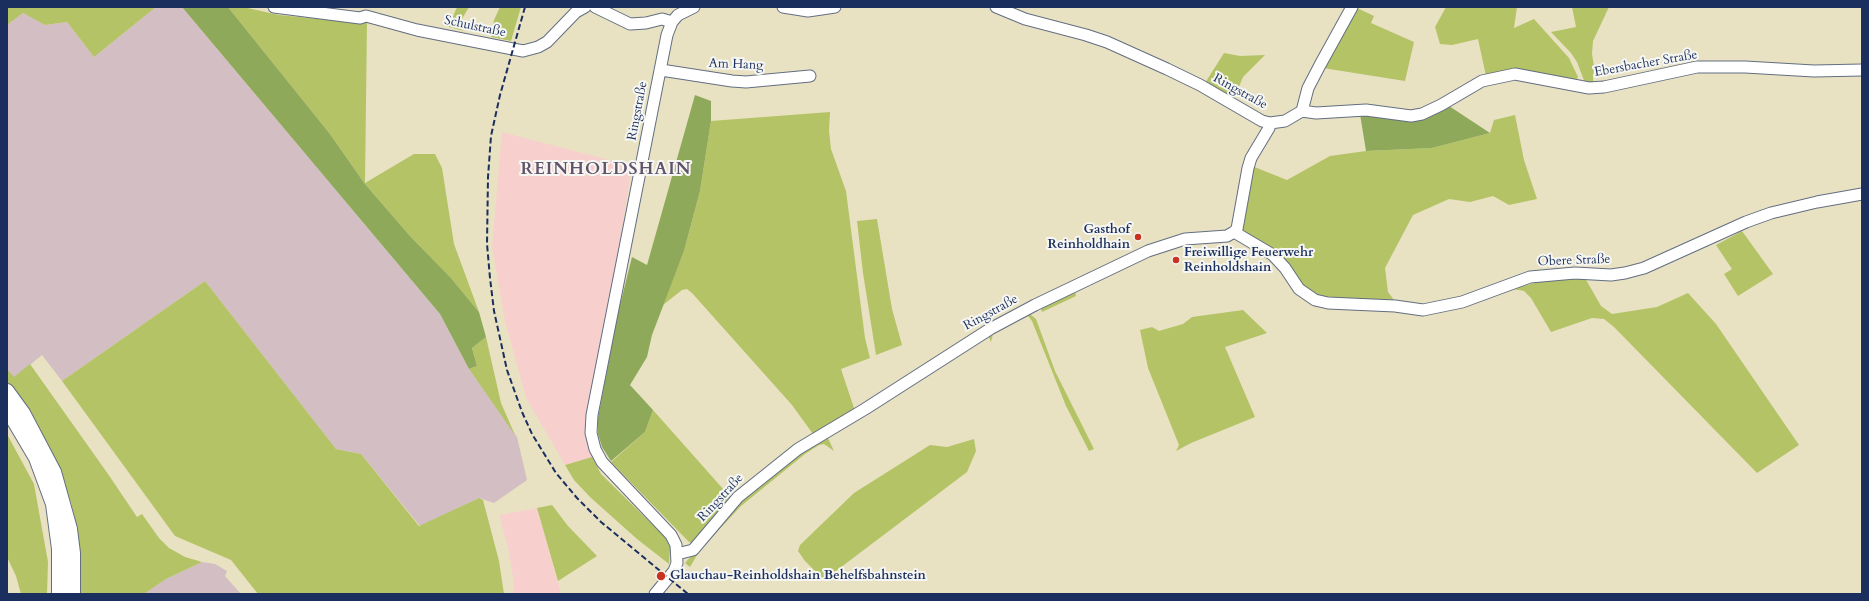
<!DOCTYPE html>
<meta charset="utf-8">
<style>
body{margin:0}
#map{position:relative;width:1869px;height:601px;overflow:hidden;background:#e8e2c2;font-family:Cardo,serif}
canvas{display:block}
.frame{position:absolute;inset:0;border:8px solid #1b2f5e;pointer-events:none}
</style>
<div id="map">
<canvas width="1869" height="601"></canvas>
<div class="frame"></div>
</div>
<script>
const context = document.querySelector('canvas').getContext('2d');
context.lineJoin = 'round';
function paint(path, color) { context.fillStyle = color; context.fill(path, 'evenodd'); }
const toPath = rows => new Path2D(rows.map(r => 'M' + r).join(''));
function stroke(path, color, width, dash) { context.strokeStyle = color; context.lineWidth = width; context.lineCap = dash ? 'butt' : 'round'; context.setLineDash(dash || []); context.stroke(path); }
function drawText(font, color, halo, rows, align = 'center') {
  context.font = font + ' Cardo,serif'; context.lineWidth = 4; context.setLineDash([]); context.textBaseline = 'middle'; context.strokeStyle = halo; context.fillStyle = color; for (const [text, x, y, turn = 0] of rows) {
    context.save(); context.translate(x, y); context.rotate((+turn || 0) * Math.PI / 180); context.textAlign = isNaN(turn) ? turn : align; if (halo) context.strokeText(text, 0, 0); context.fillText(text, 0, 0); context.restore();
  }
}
paint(toPath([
 [502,132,632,166,611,297,586,422,592,457,565,465,526,398,505,321,492,247],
 [537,508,561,594,514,594,514,583,508,548,499,515]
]), '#f7d0cd');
paint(toPath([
 [156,7,182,7,440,314,469,369,517,437,527,480,494,503,479,498,420,526,361,454,336,449,205,281,62,381,42,355,14,378,7,369,7,25,23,13,45,25,67,22,94,57],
 [202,562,215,564,227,571,225,576,241,594,144,594,166,579]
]), '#d2bec3');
paint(toPath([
 [7,7,156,7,94,57,67,22,45,25,23,13,7,25],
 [228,7,243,7,279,15,358,23,367,21,365,183,414,154,435,154,442,168,454,244,479,312,451,278,410,236,365,184,330,134],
 [457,7,469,7,459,24,461,29,464,31,442,25,451,21],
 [500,7,521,7,511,41,491,37,494,20],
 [1446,7,1517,7,1514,28,1534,19,1569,58,1578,77,1575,82,1486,76,1478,39,1452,45,1440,44,1435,27],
 [1572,7,1609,7,1593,41,1592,54,1594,66,1593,82,1585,83,1577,62,1571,53,1551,32,1576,27],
 [1357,8,1374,16,1371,23,1414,42,1405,81,1323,68],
 [1224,53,1240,56,1265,55,1243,77,1234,99,1205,83],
 [830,112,829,131,831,149,846,191,865,338,870,358,841,369,855,411,813,434,792,405,692,293,687,289,682,290,663,305,684,251,700,191,711,121],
 [1515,115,1524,160,1537,199,1509,205,1493,196,1470,202,1449,199,1413,215,1385,268,1388,292,1394,300,1383,302,1319,299,1242,232,1241,229,1252,166,1287,180,1330,156,1366,151,1432,148,1490,133,1494,120],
 [877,219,892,309,902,345,876,355,863,273,857,221],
 [1742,231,1773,274,1738,296,1724,274,1732,269,1716,245],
 [1585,278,1601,306,1612,314,1657,307,1688,293,1716,324,1799,445,1757,473,1614,327,1604,319,1592,318,1551,332,1531,298,1524,291,1513,289,1542,281],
 [205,281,336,449,361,454,419,526,479,498,483,500,499,561,504,594,258,594,231,560,175,536,62,381],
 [1075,291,1076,296,1042,312,1041,308],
 [1243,310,1267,333,1225,347,1255,417,1191,443,1176,451,1179,445,1148,368,1140,330,1152,327,1159,331,1183,324,1192,317],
 [1030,314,1036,319,1055,371,1094,449,1089,451,1066,406,1032,321,1028,316,993,334,991,342,988,335],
 [486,337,501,403,515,435,469,369,477,366,472,348],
 [30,364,108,474,137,517,142,514,159,538,169,548,185,557,202,562,166,579,144,594,80,594,78,533,71,502,48,445,35,419,7,381,7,369,14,377],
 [653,410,732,499,692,543,689,542,611,462,645,432],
 [7,434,34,484,48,562,47,594,21,594,16,576,7,557],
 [827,436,834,451,824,444,819,445,805,454,741,506,700,550,690,567,685,563,739,502,790,460],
 [974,439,976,451,967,472,824,580,805,561,798,551,800,545,854,493,930,445,947,447],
 [592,457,601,474,666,538,670,548,669,564,637,539,590,497,574,480,565,465],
 [552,505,568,526,597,556,558,581,537,508]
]), '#b4c366');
paint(toPath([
 [182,7,228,7,330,134,365,184,410,236,451,278,479,312,486,337,472,348,477,366,469,369,440,314],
 [695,95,711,101,711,121,700,191,684,251,652,335,647,357,630,385,653,410,645,432,611,461,602,447,598,434,598,418,617,317,632,257,647,265],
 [1449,106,1490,133,1432,148,1366,151,1360,114,1388,117]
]), '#8fa95b');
const minor = toPath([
 [274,7,360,18,366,16,417,30,523,51,538,47,547,42,576,12,585,7],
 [595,7,630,24,646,23,662,19,672,22],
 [783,7,808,11,835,7],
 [996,7,1025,19,1086,35,1107,42,1167,69,1200,85,1262,121,1270,123],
 [661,70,732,81,746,82,810,76],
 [1302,111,1316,113,1366,110,1411,116,1422,114,1441,105,1482,81,1515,74,1589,88,1604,87,1697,67,1745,67,1814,71,1862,70],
 [1302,111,1308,88,1320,65,1352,7],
 [1234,232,1273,255,1285,268,1299,289,1315,300,1328,303,1395,306,1423,310,1462,302,1530,277,1575,273,1611,275,1625,273,1644,268,1746,222,1771,213,1817,202,1862,194],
 [677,554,693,550,738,497,798,449,865,409,990,329,1035,305,1148,251,1185,239,1227,236,1234,232,1237,229,1248,168,1251,158,1269,128,1270,123,1285,121,1302,111],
 [655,594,674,571,677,563,676,545,671,535,602,462,595,449,591,433,592,415,667,35,672,22,678,15,694,7]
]);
const major = toPath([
 [7,391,23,413,54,472,70,529,73,553,73,594],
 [7,409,36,458,53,504,59,549,59,594]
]);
stroke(minor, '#636e81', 13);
stroke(major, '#636e81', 16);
stroke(minor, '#fff', 11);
stroke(major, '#fff', 14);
stroke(toPath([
 [525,7,500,95,491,136,488,177,487,244,490,278,494,311,507,370,522,412,532,434,556,473,577,498,601,522,688,594]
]), '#1b2f5e', 2, [6, 3]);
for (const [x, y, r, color] of [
 [1138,237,4,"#c8321e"],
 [1176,260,4,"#c8321e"],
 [661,576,5,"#c8321e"]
]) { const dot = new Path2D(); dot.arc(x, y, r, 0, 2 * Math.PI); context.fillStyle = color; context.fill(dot); stroke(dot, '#f6f6f2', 1.5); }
drawText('13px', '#1b2f5e', '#f6f6f2', [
 ["Schulstraße",475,27,12],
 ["Ebersbacher Straße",1646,64,-10],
 ["Am Hang",736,65,2],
 ["Ringstraße",1240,92,29],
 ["Ringstraße",638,111,-79],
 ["Obere Straße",1574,261,-2],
 ["Ringstraße",991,313,-29],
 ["Ringstraße",721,498,-47]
]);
drawText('bold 13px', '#1b2f5e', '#f6f6f2', [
 ["Gasthof",1130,230,"right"],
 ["Reinholdhain",1130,245,"right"],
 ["Freiwillige Feuerwehr",1184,253],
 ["Reinholdshain",1184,268],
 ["Glauchau-Reinholdshain Behelfsbahnstein",670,576]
], 'left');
context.letterSpacing = '1px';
drawText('bold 17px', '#60526b', '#f6f6f2', [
 ["REINHOLDSHAIN",606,170]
]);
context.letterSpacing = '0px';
</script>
